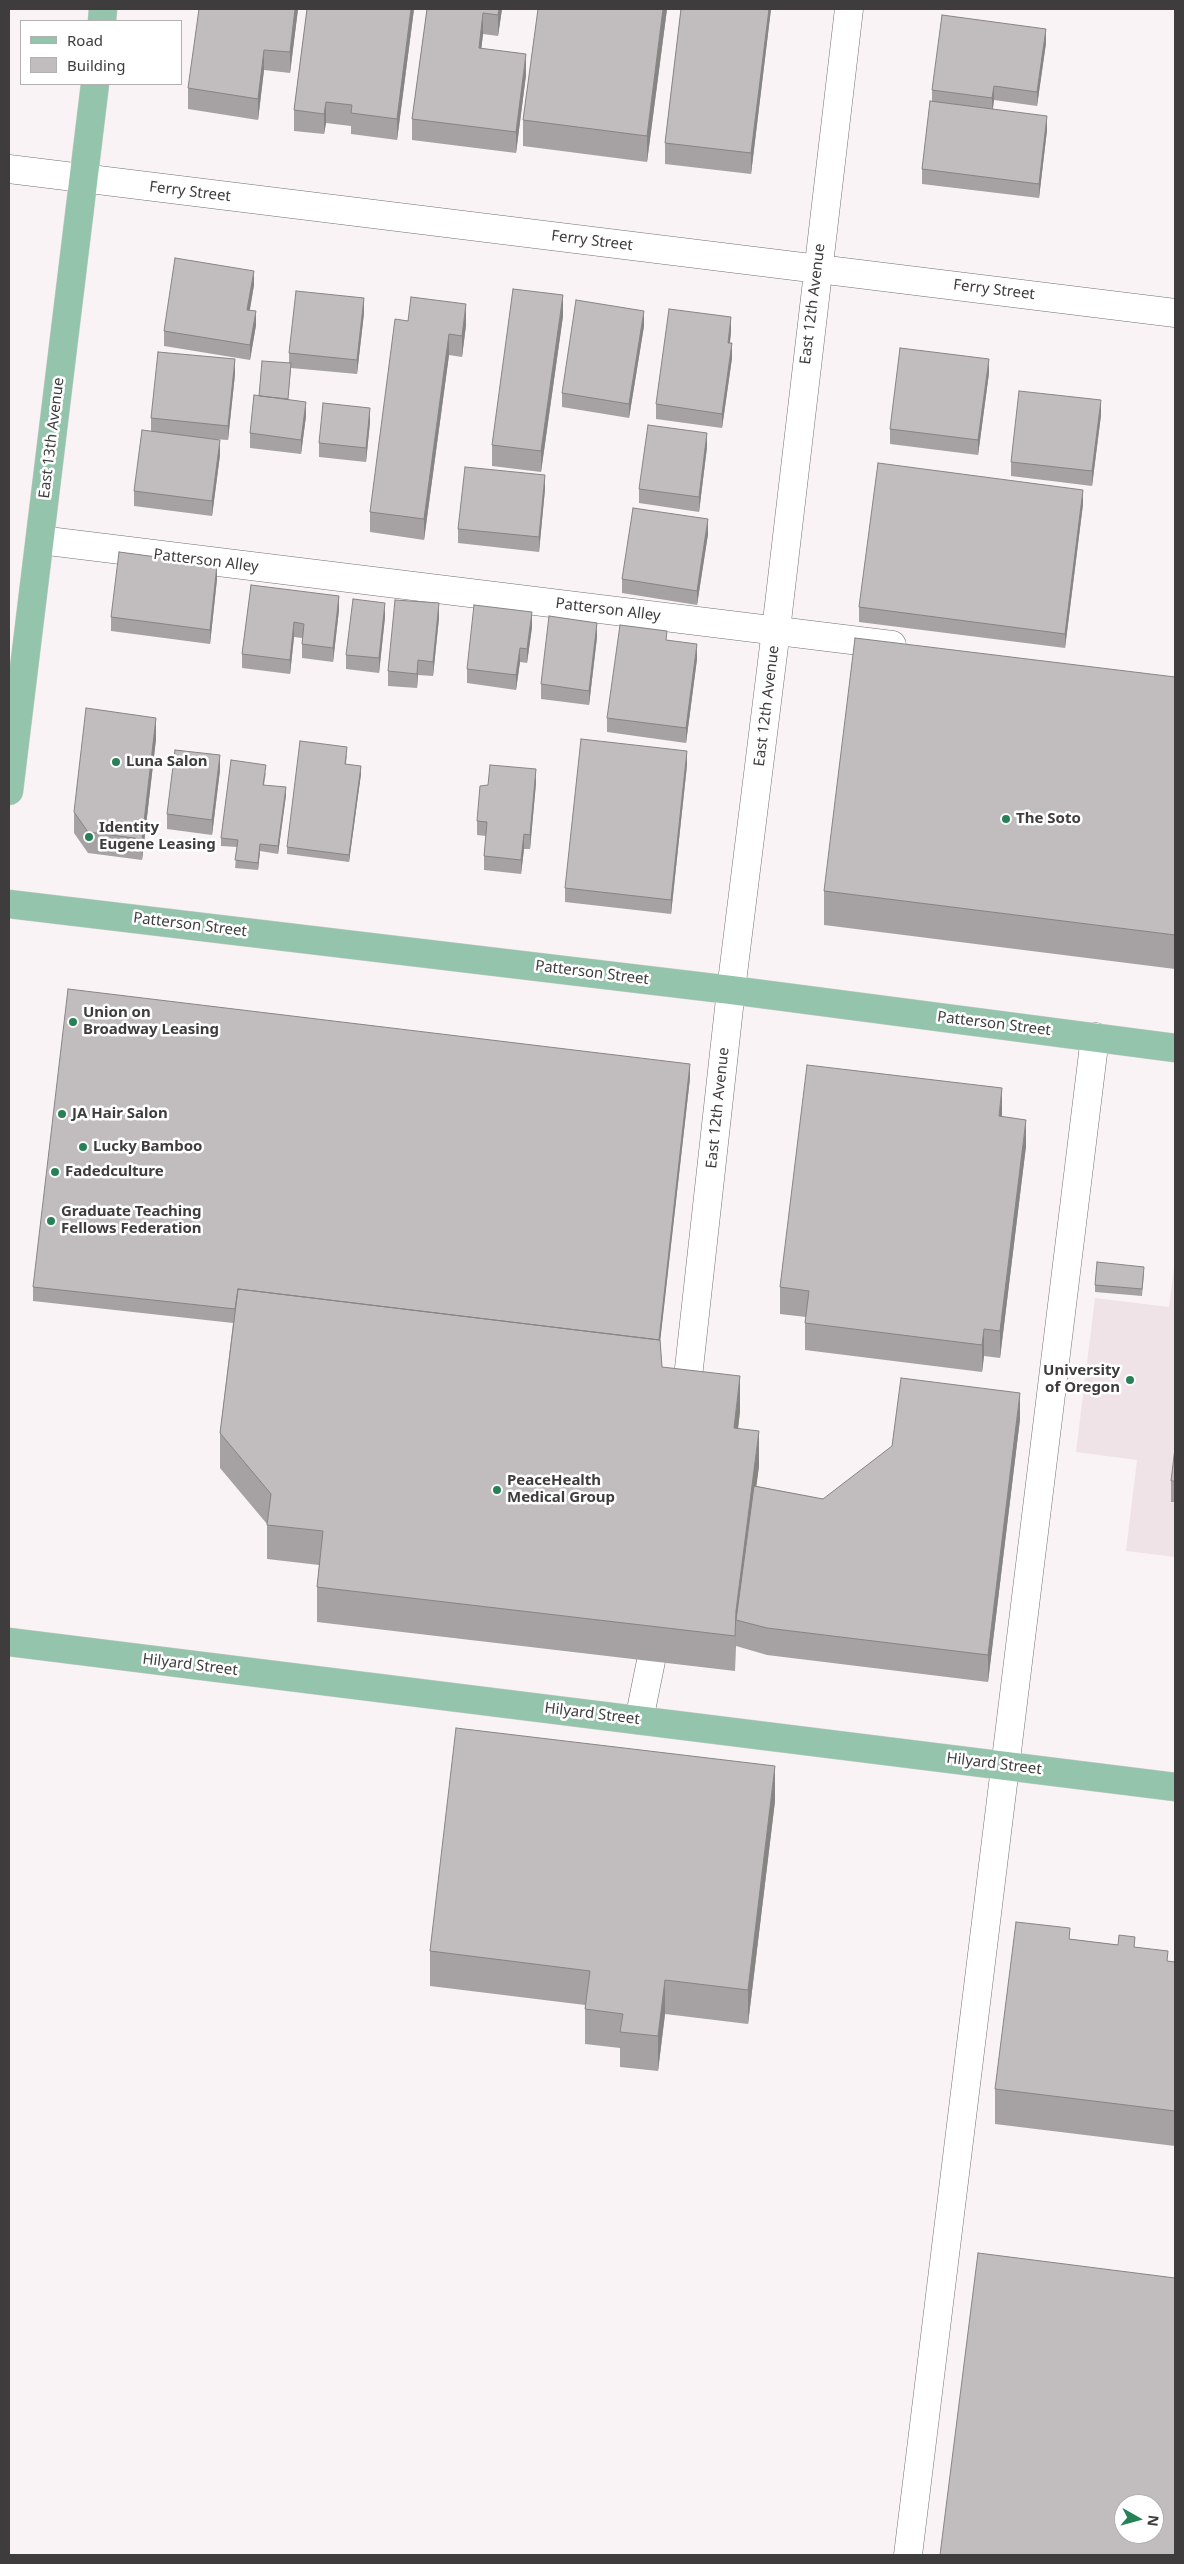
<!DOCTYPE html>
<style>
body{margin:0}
#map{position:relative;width:1184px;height:2564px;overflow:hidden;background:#f9f3f5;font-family:"Noto Sans",sans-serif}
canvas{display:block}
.frame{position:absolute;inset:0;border:10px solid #3e3c3d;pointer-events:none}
.legend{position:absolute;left:20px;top:20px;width:162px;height:65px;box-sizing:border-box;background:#fff;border:1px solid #b2b1b1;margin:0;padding:6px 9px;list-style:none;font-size:15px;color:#3e3c3d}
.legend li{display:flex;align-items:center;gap:10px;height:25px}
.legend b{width:25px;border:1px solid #b2b1b1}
.north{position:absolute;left:1114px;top:2494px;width:50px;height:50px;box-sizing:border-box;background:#fff;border:1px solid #b2b1b1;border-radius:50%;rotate:97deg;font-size:14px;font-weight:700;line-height:20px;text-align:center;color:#3e3c3d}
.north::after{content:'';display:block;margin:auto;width:18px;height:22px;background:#268157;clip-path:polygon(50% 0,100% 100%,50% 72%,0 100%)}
</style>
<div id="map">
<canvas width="1184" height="2564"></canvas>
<div class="frame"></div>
<ul class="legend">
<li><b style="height:6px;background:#95c4ac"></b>Road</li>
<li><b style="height:14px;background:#c1bcbd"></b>Building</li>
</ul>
<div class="north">N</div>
</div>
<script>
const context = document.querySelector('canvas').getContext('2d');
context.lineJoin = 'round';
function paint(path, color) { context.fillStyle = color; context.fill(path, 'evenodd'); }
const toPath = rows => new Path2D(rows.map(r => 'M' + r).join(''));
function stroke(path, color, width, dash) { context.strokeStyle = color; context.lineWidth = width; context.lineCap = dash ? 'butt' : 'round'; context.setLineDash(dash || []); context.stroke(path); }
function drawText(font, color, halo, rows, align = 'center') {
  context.font = font + ' "Noto Sans",sans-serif'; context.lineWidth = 5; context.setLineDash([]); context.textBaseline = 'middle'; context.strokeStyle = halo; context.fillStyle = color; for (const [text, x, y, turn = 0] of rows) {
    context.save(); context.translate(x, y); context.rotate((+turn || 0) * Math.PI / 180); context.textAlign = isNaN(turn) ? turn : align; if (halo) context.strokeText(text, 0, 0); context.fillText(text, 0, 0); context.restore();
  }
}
paint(toPath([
 [1175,1259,1175,1557,1126,1551,1137,1460,1076,1452,1095,1298,1169,1307]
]), '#efe3e8');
const minor = toPath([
 [9,169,1175,313],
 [40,540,892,645],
 [685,1404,731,990,776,630,849,9],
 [639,1720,651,1661],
 [908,2555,1095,1037]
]);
const major = toPath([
 [102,21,103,9],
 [9,791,95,84],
 [9,904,731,990,1175,1048],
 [9,1642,1175,1787]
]);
stroke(minor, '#747071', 29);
stroke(major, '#d1d0d0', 29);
stroke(minor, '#fff', 28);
stroke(major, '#95c4ac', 28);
paint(toPath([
 [298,9,290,73,264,70,258,120,188,109,188,88],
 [307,9,414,9,397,140,351,134,351,126,326,123,324,134,294,131,294,110],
 [427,9,502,9,498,36,483,34,481,49,526,75,516,153,412,140,412,119],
 [667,9,647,162,523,146,523,120],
 [681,9,771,9,751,174,665,164,665,143],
 [1046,43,1037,106,994,100,993,109,1047,130,1039,198,922,184,922,169,932,101,932,90],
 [254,285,250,310,256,325,250,360,164,346,164,331],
 [364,313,357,374,291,368,288,399,306,416,301,454,250,448,250,433,259,396,289,363,289,353],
 [563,316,541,472,492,466,492,445],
 [408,321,466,325,462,357,449,355,424,540,370,532,370,512],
 [644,326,629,418,562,407,562,393],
 [731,332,730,343,732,358,722,428,656,419,656,404],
 [989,373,978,455,890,444,890,429],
 [235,374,228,440,199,438,220,455,212,516,134,506,134,491,151,431,151,418],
 [1101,415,1092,486,1011,476,1011,462],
 [370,422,366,462,319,457,319,443],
 [707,447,699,512,639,503,639,489],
 [545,489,539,552,458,543,458,529],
 [1083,504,1065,648,859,622,859,607],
 [708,534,697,605,622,593,622,579],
 [217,579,210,644,111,631,111,617],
 [251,585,339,610,333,662,302,658,302,638,294,637,290,674,242,668,242,654],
 [385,617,379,673,346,669,346,655],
 [439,618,433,676,418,675,417,688,388,686,388,671],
 [532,627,527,663,520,662,516,690,467,683,467,669],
 [597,637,589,705,541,699,541,684],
 [667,640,697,659,686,743,607,732,607,718],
 [1175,677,1175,969,824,925,824,891],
 [156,739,142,860,88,853,74,833,74,812],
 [347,754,346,764,361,774,349,862,287,854,287,847],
 [687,765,671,914,565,902,565,888],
 [220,770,212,835,167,829,167,814],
 [266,772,264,785,286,795,278,854,260,851,258,870,235,868,237,847,221,846,221,838],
 [536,783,530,849,524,849,521,874,484,870,484,856,486,836,477,835,477,821],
 [690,1078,660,1340,662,1367,740,1411,738,1429,759,1466,756,1486,823,1499,1020,1419,988,1682,767,1655,736,1646,735,1671,317,1622,317,1587,319,1565,267,1559,267,1524,220,1468,220,1433,233,1323,33,1301,33,1287],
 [1002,1117,1026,1146,1000,1358,984,1356,982,1372,805,1350,805,1323,806,1317,780,1314,780,1287],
 [1144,1274,1142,1296,1095,1292,1095,1285],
 [1175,1448,1175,1502,1171,1502,1171,1481],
 [775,1801,748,2024,665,2014,658,2071,620,2067,620,2048,585,2044,585,2005,430,1986,430,1951],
 [1070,1939,1135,1947,1168,1961,1175,1962,1175,2146,995,2124,995,2089]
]), '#a6a2a3');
paint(toPath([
 [295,9,298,9,290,73,290,52],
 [411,9,414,9,397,140,397,119],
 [499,9,502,9,498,36,498,15],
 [663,9,667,9,647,162,647,136],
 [769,9,771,9,751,174,751,153],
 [483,13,483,34,479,69,479,48],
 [1046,29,1046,43,1037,106,1037,92],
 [264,50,264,70,258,120,258,99],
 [526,54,526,75,516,153,516,132],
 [994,86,994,100,992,113,992,98],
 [326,102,326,123,324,134,324,114],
 [1047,116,1047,130,1039,198,1039,184],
 [254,271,254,285,247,324,247,310],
 [563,295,563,316,541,472,541,451],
 [364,298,364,313,357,374,357,360],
 [466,304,466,325,462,357,462,336],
 [256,311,256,325,250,360,250,345],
 [644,311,644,326,629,418,629,404],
 [731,317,731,332,728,357,728,343],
 [449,334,449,355,424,540,424,519],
 [732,343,732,358,722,428,722,414],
 [235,359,235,374,228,440,228,426],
 [989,359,989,373,978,455,978,440],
 [1101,400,1101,415,1092,486,1092,471],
 [306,402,306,416,301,454,301,440],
 [370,408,370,422,366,462,366,448],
 [707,433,707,447,699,512,699,497],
 [220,440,220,455,212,516,212,501],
 [545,475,545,489,539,552,539,537],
 [1083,490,1083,504,1065,648,1065,634],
 [708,519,708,534,697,605,697,591],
 [217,565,217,579,210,644,210,630],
 [339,596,339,610,333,662,333,648],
 [385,603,385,617,379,673,379,658],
 [439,603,439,618,433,676,433,662],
 [532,612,532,627,527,663,527,649],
 [294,622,294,637,290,674,290,660],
 [597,623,597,637,589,705,589,691],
 [697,644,697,659,686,743,686,728],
 [520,648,520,662,516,690,516,675],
 [418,660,418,675,417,688,417,674],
 [156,718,156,739,142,860,142,839],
 [687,751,687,765,671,914,671,900],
 [220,755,220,770,212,835,212,820],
 [361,766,361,774,349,862,349,855],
 [536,769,536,783,530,849,530,835],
 [286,787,286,795,278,854,278,846],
 [524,834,524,849,521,874,521,860],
 [260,844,260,851,258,870,258,863],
 [690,1064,690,1078,657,1369,657,1355],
 [1002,1088,1002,1115,999,1143,999,1116],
 [1026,1120,1026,1146,1000,1358,1000,1331],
 [984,1329,984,1356,982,1372,982,1345],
 [740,1376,740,1411,734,1463,734,1428],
 [1020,1393,1020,1419,988,1682,988,1655],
 [759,1431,759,1466,739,1621,736,1620,735,1671,736,1611],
 [775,1766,775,1801,748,2024,748,1990],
 [665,1980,665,2014,658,2071,658,2036]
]), '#878484');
const building = toPath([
 [199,9,295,9,290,52,264,50,258,99,188,88,199,9],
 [307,9,411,9,397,119,351,113,352,105,326,102,324,114,294,110,307,9],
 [427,9,499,9,498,15,483,13,479,48,526,54,516,132,412,119,427,9],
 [538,9,663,9,647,136,523,120,538,9],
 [681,9,769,9,751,153,665,143,681,9],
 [942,15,1046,29,1037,92,994,86,992,98,932,90,942,15],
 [930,101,1047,116,1039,184,922,169,930,101],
 [175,258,254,271,247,310,256,311,250,345,164,331,175,258],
 [513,289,563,295,541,451,492,445,513,289],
 [296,291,364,298,357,360,289,353,296,291],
 [411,297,466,304,462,336,449,334,424,519,370,512,395,319,408,321,411,297],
 [576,300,644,311,629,404,562,393,576,300],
 [669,309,731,317,728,343,732,343,722,414,656,404,669,309],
 [900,348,989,359,978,440,890,429,900,348],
 [158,352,235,359,228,426,151,418,158,352],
 [262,361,291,363,288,399,259,396,262,361],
 [1019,391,1101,400,1092,471,1011,462,1019,391],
 [254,395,306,402,301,440,250,433,254,395],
 [323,403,370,408,366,448,319,443,323,403],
 [648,425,707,433,699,497,639,489,648,425],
 [142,430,220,440,212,501,134,491,142,430],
 [878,463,1083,490,1065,634,859,607,878,463],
 [465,467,545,475,539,537,458,529,465,467],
 [633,508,708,519,697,591,622,579,633,508],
 [119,552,217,565,210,630,111,617,119,552],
 [251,585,339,596,333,648,302,644,304,624,294,622,290,660,242,654,251,585],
 [353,599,385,603,379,658,346,655,353,599],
 [395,600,439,603,433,662,418,660,417,674,388,671,395,600],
 [474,605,532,612,527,649,520,648,516,675,467,669,474,605],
 [549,616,597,623,589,691,541,684,549,616],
 [620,625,667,631,666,640,697,644,686,728,607,718,620,625],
 [855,638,1175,677,1175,935,824,891,855,638],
 [86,708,156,718,142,839,88,832,74,812,86,708],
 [581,739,687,751,671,900,565,888,581,739],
 [300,741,347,747,345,764,361,766,349,855,287,847,300,741],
 [175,750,220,755,212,820,167,814,175,750],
 [231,760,266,765,263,785,286,787,278,846,260,844,258,863,235,860,238,840,221,838,231,760],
 [490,765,536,769,530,835,524,834,521,860,484,856,487,822,477,821,480,786,488,785,490,765],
 [68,989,690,1064,659,1340,238,1289,235,1309,33,1287,68,989],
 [807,1065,1002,1088,999,1116,1026,1120,1000,1331,984,1329,982,1345,805,1323,809,1291,780,1287,807,1065],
 [1097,1262,1144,1267,1142,1289,1095,1285,1097,1262],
 [238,1289,660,1340,662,1367,740,1376,734,1428,759,1431,736,1611,735,1636,317,1587,323,1531,267,1525,271,1494,220,1433,238,1289],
 [901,1378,1020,1393,988,1655,767,1628,736,1620,754,1486,823,1499,892,1446,901,1378],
 [1175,1448,1175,1481,1171,1481,1175,1448],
 [456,1728,775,1766,748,1990,665,1980,658,2036,620,2032,623,2014,585,2009,590,1971,430,1951,456,1728],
 [1016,1922,1070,1928,1069,1939,1118,1945,1119,1935,1135,1937,1134,1947,1168,1951,1167,1961,1175,1962,1175,2111,995,2089,1016,1922],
 [978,2253,1175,2278,1175,2555,940,2555,978,2253],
 [1124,2504,1154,2504,1154,2534,1124,2534,1124,2504]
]);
paint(building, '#c1bcbd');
stroke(building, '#878484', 1);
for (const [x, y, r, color] of [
 [116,762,5,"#268157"],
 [1006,819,5,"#268157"],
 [89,837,5,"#268157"],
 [73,1022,5,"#268157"],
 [62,1114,5,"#268157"],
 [83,1147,5,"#268157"],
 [55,1172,5,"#268157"],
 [51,1221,5,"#268157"],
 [1130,1380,5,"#268157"],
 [497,1490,5,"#268157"]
]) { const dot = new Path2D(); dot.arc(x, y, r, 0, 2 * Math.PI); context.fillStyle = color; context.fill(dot); stroke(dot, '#fff', 2); }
drawText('15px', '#3e3c3d', '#fff', [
 ["Ferry Street",190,192,7],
 ["Ferry Street",592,241,7],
 ["Ferry Street",994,290,7],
 ["East 12th Avenue",813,304,-83],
 ["East 13th Avenue",52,438,-83],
 ["Patterson Alley",206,561,7],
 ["Patterson Alley",608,610,7],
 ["East 12th Avenue",767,706,-83],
 ["Patterson Street",190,925,7],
 ["Patterson Street",592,973,7],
 ["Patterson Street",994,1024,7],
 ["East 12th Avenue",718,1108,-84],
 ["Hilyard Street",190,1665,7],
 ["Hilyard Street",592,1714,7],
 ["Hilyard Street",994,1764,7]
]);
drawText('bold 15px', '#3e3c3d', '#fff', [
 ["Luna Salon",126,762],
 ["The Soto",1016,819],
 ["Identity",99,828],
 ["Eugene Leasing",99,845],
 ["Union on",83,1013],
 ["Broadway Leasing",83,1030],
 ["JA Hair Salon",72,1114],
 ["Lucky Bamboo",93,1147],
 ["Fadedculture",65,1172],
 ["Graduate Teaching",61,1212],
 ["Fellows Federation",61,1229],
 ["University",1120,1371,"right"],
 ["of Oregon",1120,1388,"right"],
 ["PeaceHealth",507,1481],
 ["Medical Group",507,1498]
], 'left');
</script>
